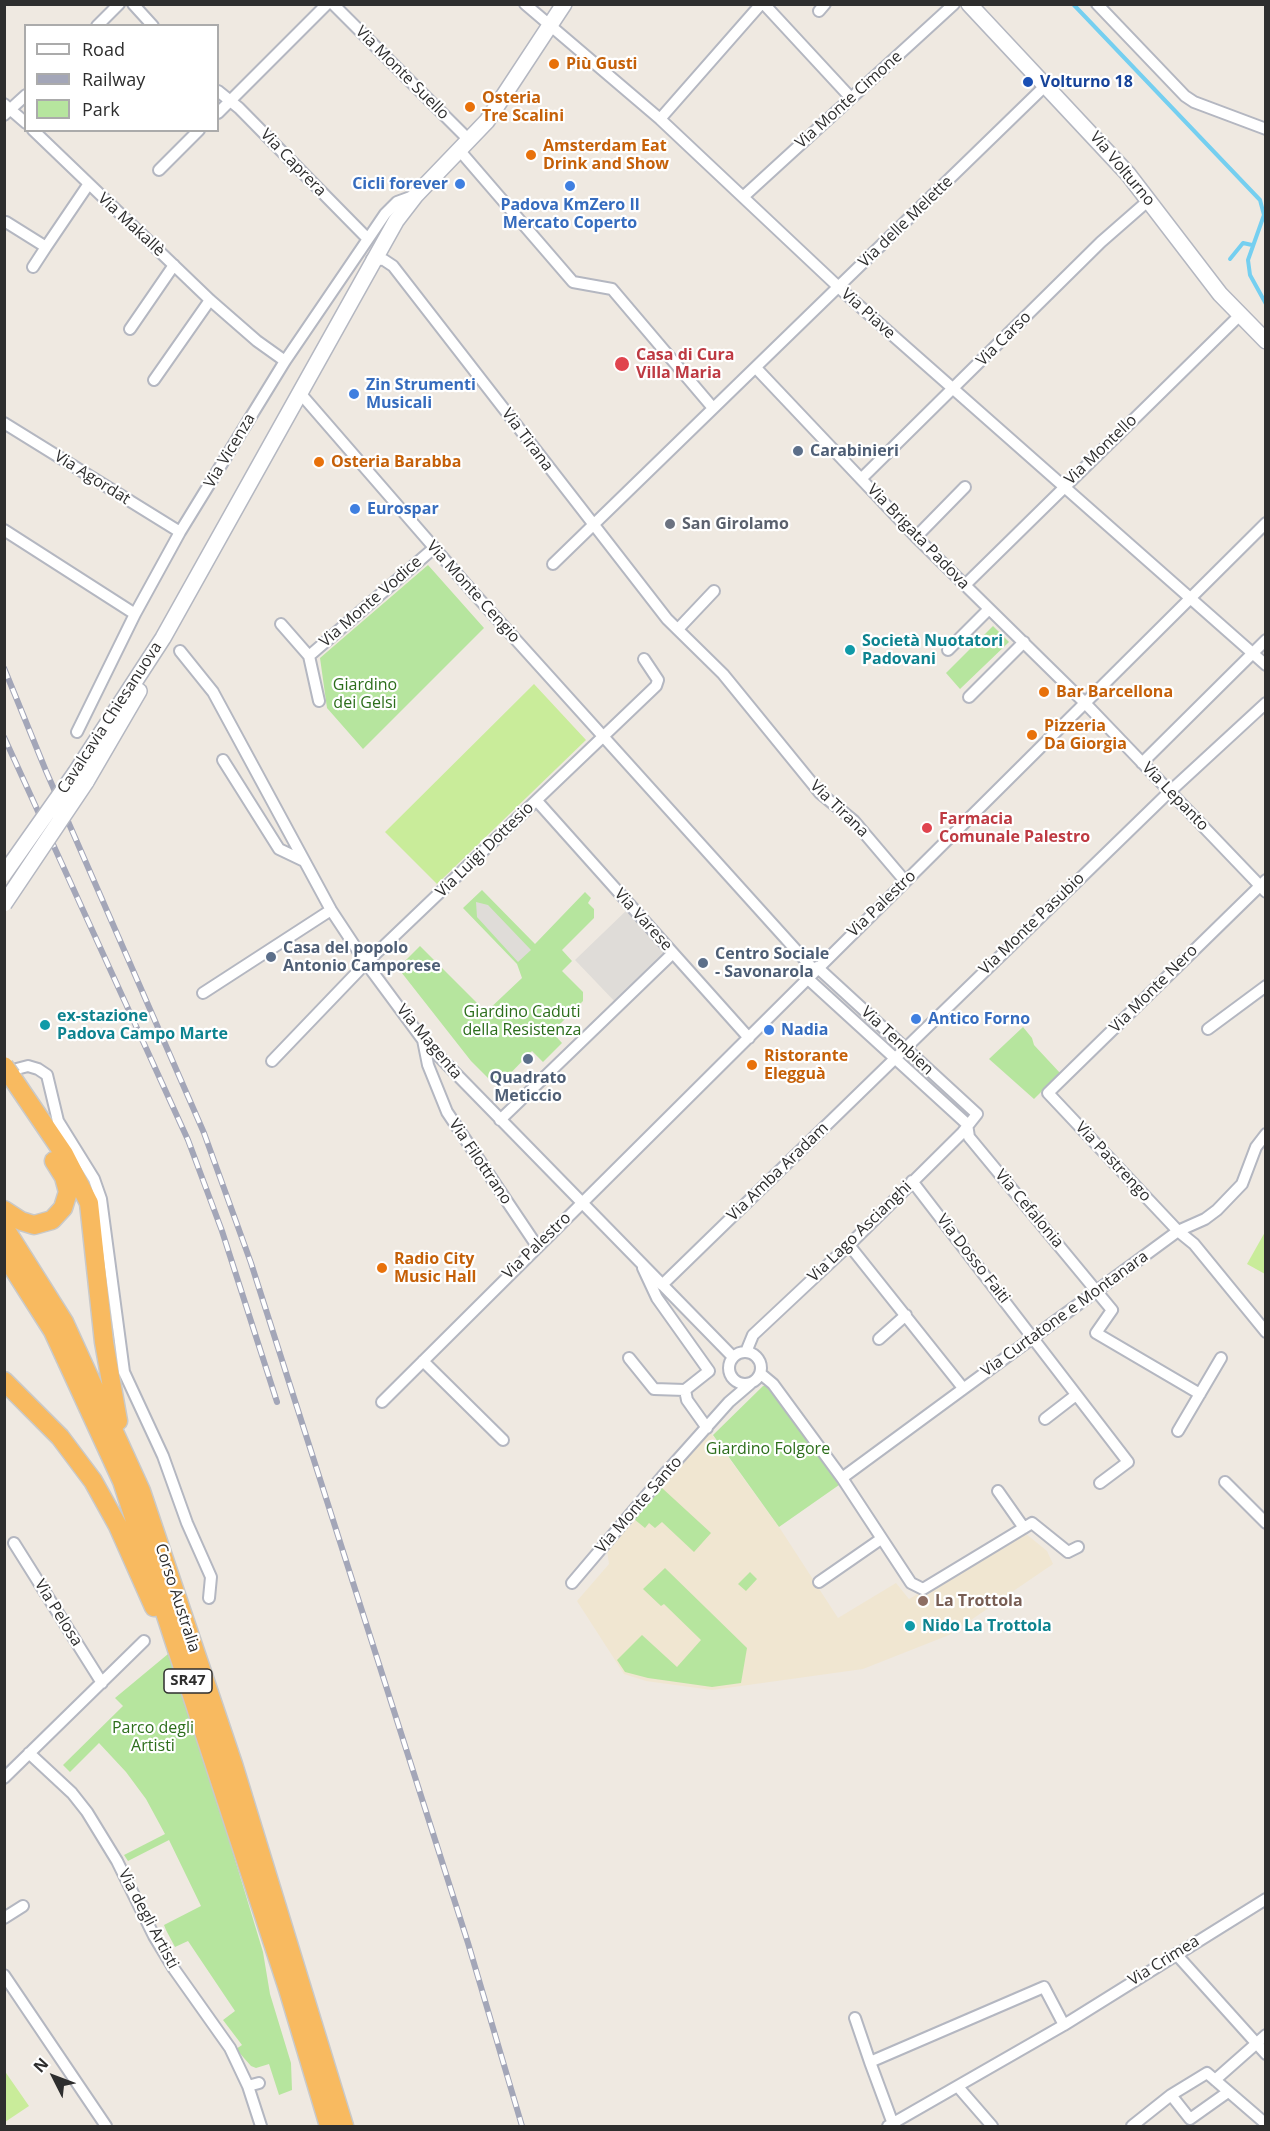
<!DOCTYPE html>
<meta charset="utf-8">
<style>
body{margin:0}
#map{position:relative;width:1270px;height:2131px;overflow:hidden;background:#efe9e1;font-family:"Open Sans",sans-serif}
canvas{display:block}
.frame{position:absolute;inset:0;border:6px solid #2e2e2e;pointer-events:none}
.legend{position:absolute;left:24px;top:24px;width:195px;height:108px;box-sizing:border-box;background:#fff;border:2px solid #ababab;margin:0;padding:8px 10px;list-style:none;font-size:18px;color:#2e2e2e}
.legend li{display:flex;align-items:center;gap:12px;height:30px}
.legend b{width:30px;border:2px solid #ababab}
.north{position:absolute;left:24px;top:2047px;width:60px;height:60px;-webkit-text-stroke:4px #fff;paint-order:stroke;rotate:312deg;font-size:16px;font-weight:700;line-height:24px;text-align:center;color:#2e2e2e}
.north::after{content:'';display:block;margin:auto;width:21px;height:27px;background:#2e2e2e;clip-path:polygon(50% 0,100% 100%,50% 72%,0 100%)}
</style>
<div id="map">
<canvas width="1270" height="2131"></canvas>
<div class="frame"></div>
<ul class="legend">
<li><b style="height:8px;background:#fff"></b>Road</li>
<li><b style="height:8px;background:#a3a6b8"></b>Railway</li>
<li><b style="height:16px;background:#b6e59e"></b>Park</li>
</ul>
<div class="north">N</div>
</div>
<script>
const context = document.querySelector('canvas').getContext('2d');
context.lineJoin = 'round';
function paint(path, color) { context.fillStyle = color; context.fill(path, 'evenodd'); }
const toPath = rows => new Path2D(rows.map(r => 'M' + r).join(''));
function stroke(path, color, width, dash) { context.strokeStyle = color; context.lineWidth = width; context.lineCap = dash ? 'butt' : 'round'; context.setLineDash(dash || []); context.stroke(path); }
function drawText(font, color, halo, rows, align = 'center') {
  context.font = font + ' "Open Sans",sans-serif'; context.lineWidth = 4.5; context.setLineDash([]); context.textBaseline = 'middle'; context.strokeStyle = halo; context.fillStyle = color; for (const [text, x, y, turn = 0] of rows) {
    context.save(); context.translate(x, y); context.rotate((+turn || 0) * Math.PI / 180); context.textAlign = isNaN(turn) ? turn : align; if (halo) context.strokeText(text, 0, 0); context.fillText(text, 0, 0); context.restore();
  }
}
paint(toPath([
 [710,1432,781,1530,838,1618,896,1583,909,1599,1025,1533,1047,1551,1053,1564,949,1635,863,1669,712,1690,646,1681,624,1674,577,1601,609,1564,607,1550]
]), '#f0e6d1');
paint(toPath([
 [428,565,484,628,363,749,327,708,320,658],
 [993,626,1009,642,960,689,946,673],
 [482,890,535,944,585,892,591,898,588,903,594,909,594,918,562,950,572,961,562,971,583,992,583,1001,552,1032,562,1043,543,1062,532,1051,501,1083,492,1082,471,1061,398,968,420,946,486,1012,522,978,517,964,463,908],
 [1023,1027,1032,1038,1034,1045,1060,1073,1034,1099,989,1059],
 [763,1386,769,1386,839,1485,779,1527,713,1435],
 [662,1488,711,1533,694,1552,662,1522,655,1528,649,1523,645,1528,634,1519],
 [665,1568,747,1648,741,1683,712,1687,648,1678,625,1672,617,1660,642,1635,677,1667,701,1640,664,1604,661,1606,643,1589],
 [750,1572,757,1579,746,1591,738,1584],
 [168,1654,191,1714,263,1952,270,1994,291,2063,292,2090,279,2095,269,2064,256,2068,251,2066,236,2049,242,2045,223,2020,235,2011,188,1941,175,1947,166,1930,164,1925,201,1906,169,1840,128,1861,124,1855,165,1834,146,1799,126,1772,99,1743,70,1772,63,1765,123,1706,115,1698]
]), '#b6e59e');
paint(toPath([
 [534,684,586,740,437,884,385,832],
 [1265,1232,1265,1274,1247,1264],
 [4,2070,29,2106,5,2122,4,2122]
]), '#c9ec9a');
paint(toPath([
 [476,902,488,905,531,950,518,962,477,917],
 [631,906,673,953,619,1006,575,960]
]), '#dfdcd8');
stroke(toPath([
 [1073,4,1260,200,1264,215,1248,260,1250,275,1266,304],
 [1230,259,1243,243,1252,245]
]), '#75cff0', 4);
const minor = toPath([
 [133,4,153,26],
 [333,4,470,141],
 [525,4,660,119,847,295,1266,665],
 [764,4,851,98],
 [1097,4,1185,96,1194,102,1266,129],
 [819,11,825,4],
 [97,26,119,4],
 [218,91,239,108,367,238],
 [4,104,26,123],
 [218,113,327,4],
 [4,115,26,95],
 [660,119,761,4],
 [33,130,210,300,257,341,285,361],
 [460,151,573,282,612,289,713,408],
 [159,170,199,130],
 [743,197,954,4],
 [6,222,46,247,88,185],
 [372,259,384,260,393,266,667,619,723,674,820,793,854,821,905,881],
 [33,267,46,247],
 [130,329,174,265],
 [756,368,916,537,1084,702,1266,892],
 [154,380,210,300],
 [300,393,471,590,814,970],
 [4,423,180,532],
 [861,479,1101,242,1149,200],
 [4,530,135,614],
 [916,537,965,487],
 [553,564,1046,85],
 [965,585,1239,316],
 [281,624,309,656],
 [679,628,714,591],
 [948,650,989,609],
 [180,651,213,692,331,910,366,963,423,1040,733,1357],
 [969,697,1024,642],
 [319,701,309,656,434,548],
 [77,732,135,614,180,532,285,361,385,214,397,202,416,195],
 [223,760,279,849,302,860],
 [1142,763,1266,640],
 [537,801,749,1038],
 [1266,880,1048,1093,1178,1231,1194,1244,1266,1332],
 [806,977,967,1124,969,1137,1112,1310,1096,1333,1200,1394],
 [203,993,331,910],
 [1208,1029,1266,986],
 [423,1040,428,1065,447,1112,537,1246],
 [272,1061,366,963,656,686,658,680,644,659],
 [5,1072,28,1066,38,1069,47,1075,58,1121,94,1179,101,1199,124,1372,163,1456,187,1523,211,1577,209,1598],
 [500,1120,673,953],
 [912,1181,1128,1462,1100,1483],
 [849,1245,963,1388],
 [643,1268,657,1298,709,1371,685,1390,687,1400,707,1428],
 [662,1285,1165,796,1266,703],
 [879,1339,906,1315],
 '729 1368a16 16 0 1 1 32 0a16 16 0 1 1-32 0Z',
 [746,1352,753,1335,849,1245,962,1133,977,1114,817,967],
 [629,1358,654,1389,685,1390],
 [423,1361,503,1440],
 [761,1374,773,1384,842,1478,911,1583,923,1589,1032,1523,1068,1552,1078,1547],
 [382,1402,1266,523],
 [1045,1419,1076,1395],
 [1178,1431,1221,1358],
 [842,1478,1178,1231,1205,1219,1217,1210,1242,1184,1256,1147,1266,1134],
 [1225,1482,1266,1523],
 [998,1491,1024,1528],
 [14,1543,102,1683],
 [819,1582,881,1539],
 [572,1583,662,1477,729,1402,750,1384],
 [29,1753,72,1793,87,1812,117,1861,154,1936,174,1969,230,2048,248,2086,259,2083],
 [4,1778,144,1641],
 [4,1918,23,1906],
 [1176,1954,1266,2054],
 [4,1975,106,2126],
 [855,2018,870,2062],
 [1215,2080,1266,2035],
 [248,2086,261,2126],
 [959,2088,992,2126],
 [1171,2095,1190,2119,1228,2092],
 [893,2124,870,2062,1044,1987,1064,2025],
 [888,2126,1064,2025,1266,1899],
 [1132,2126,1171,2095,1207,2073,1266,2124]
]);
const secondary = toPath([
 [969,4,1128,174,1220,294,1266,341],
 [76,772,163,638,396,221,416,195,487,121,564,4],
 [86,782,139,691]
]);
const trunk = toPath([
 [11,1076,64,1154,89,1203,104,1342,118,1421],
 [4,1210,21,1221,34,1225,52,1220,63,1208,68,1192,64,1177,54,1161],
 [4,1227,64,1322,141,1491,233,1764,344,2126],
 [4,1254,53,1331,122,1481,288,1989,329,2126],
 [4,1381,60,1437,93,1481,118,1526,154,1607]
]);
stroke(minor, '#b4b7c1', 14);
stroke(secondary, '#b4b7c1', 18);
stroke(trunk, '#c9c9c9', 21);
stroke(minor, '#fff', 10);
stroke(secondary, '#fff', 15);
stroke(trunk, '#f8ba60', 18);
const rail = toPath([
 [4,668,46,771,204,1133,251,1263,468,1943,522,2126],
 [4,737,188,1140,222,1231,277,1402]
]);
stroke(rail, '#a3a6b8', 6);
stroke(rail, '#fff', 4, [11]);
const secondaryBridge = toPath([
 [4,874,76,772],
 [4,904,86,782]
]);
const trunkBridge = toPath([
 [4,1066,11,1076]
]);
stroke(secondaryBridge, '#b4b7c1', 18, []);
stroke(trunkBridge, '#c9c9c9', 21, []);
stroke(secondaryBridge, '#fff', 15);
stroke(trunkBridge, '#f8ba60', 18);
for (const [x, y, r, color] of [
 [554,64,6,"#e8710a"],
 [1028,82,6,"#1a4fb4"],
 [470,107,6,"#e8710a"],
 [531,155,6,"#e8710a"],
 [460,184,6,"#3f7fe0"],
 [570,186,6,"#3f7fe0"],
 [622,364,8,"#e0444e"],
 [354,394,6,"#3f7fe0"],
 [798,451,6,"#5c6f8a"],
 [319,462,6,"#e8710a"],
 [355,509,6,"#3f7fe0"],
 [670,524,6,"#6b7280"],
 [850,650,6,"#0f9aa8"],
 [1044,692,6,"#e8710a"],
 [1032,735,6,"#e8710a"],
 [927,828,6,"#e0444e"],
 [271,957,6,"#5c6f8a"],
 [703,963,6,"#5c6f8a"],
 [916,1019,6,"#3f7fe0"],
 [45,1025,6,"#0f9aa8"],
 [769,1030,6,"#3f7fe0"],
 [528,1059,6,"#5c6f8a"],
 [752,1065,6,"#e8710a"],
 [382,1268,6,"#e8710a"],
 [923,1601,6,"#8d6e63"],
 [910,1626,6,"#0f9aa8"]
]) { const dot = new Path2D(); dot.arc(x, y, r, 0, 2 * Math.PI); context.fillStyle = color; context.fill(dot); stroke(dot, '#fff', 2); }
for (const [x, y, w] of [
 [188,1681,48]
]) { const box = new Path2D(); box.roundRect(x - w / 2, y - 12, w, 24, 4.5); context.fillStyle = '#fff'; context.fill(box); stroke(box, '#2e2e2e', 1.5); }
drawText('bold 15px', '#2e2e2e', null, [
 ["SR47",188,1681]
]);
drawText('bold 16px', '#c56008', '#fff', [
 ["Più Gusti",566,64],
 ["Osteria",482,98],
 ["Tre Scalini",482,116],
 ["Amsterdam Eat",543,146],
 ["Drink and Show",543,164],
 ["Osteria Barabba",331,462],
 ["Bar Barcellona",1056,692],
 ["Pizzeria",1044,726],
 ["Da Giorgia",1044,744],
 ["Ristorante",764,1056],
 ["Elegguà",764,1074],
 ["Radio City",394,1259],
 ["Music Hall",394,1277]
], 'left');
drawText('16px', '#2e2e2e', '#fff', [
 ["Via Monte Suello",402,73,45],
 ["Via Monte Cimone",849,100,-42],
 ["Via Caprera",293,163,46],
 ["Via Volturno",1122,169,50],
 ["Via delle Melette",906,222,-44],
 ["Via Makallè",131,225,43],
 ["Via Piave",868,314,42],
 ["Via Carso",1004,339,-45],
 ["Via Tirana",527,440,53],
 ["Via Montello",1101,450,-44],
 ["Via Vicenza",230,451,-59],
 ["Via Agordat",92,478,32],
 ["Via Brigata Padova",918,537,46],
 ["Via Monte Cengio",473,592,48],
 ["Via Monte Vodice",371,602,-41],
 ["Cavalcavia Chiesanuova",110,718,-57],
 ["Via Lepanto",1175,797,46],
 ["Via Tirana",839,809,44],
 ["Via Luigi Dottesio",485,850,-44],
 ["Via Palestro",882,904,-44],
 ["Via Varese",643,920,48],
 ["Via Monte Pasubio",1032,924,-44],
 ["Via Monte Nero",1154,989,-45],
 ["Via Tembien",897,1041,43],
 ["Via Magenta",429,1042,50],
 ["Via Filottrano",480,1162,56],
 ["Via Pastrengo",1113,1162,47],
 ["Via Amba Aradam",778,1172,-44],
 ["Via Cefalonia",1029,1209,50],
 ["Via Lago Ascianghi",860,1232,-44],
 ["Via Palestro",537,1246,-44],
 ["Via Dosso Faiti",973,1259,52],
 ["Via Curtatone e Montanara",1065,1314,-36],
 ["Via Monte Santo",639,1505,-49],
 ["Corso Australia",177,1598,72],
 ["Via Pelosa",58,1613,58],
 ["Via degli Artisti",148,1919,62],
 ["Via Crimea",1164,1961,-32]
]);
drawText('bold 16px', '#164399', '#fff', [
 ["Volturno 18",1040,82]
], 'left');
drawText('bold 16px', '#366cbe', '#fff', [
 ["Cicli forever",448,184,"right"],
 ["Padova KmZero Il",570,205,"center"],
 ["Mercato Coperto",570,223,"center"],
 ["Zin Strumenti",366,385],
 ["Musicali",366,403],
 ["Eurospar",367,509],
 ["Antico Forno",928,1019],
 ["Nadia",781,1030]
], 'left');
drawText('bold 16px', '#be3a42', '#fff', [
 ["Casa di Cura",636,355],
 ["Villa Maria",636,373],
 ["Farmacia",939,819],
 ["Comunale Palestro",939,837]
], 'left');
drawText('bold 16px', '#4e5e75', '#fff', [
 ["Carabinieri",810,451],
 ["Casa del popolo",283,948],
 ["Antonio Camporese",283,966],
 ["Centro Sociale",715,954],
 ["- Savonarola",715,972],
 ["Quadrato",528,1078,"center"],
 ["Meticcio",528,1096,"center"]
], 'left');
drawText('bold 16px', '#5b616d', '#fff', [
 ["San Girolamo",682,524]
], 'left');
drawText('bold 16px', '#0d838f', '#fff', [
 ["Società Nuotatori",862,641],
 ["Padovani",862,659],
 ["ex-stazione",57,1016],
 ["Padova Campo Marte",57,1034],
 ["Nido La Trottola",922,1626]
], 'left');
drawText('16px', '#2c6e1b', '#fff', [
 ["Giardino",365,685],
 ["dei Gelsi",365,703],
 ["Giardino Caduti",522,1012],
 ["della Resistenza",522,1030],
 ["Giardino Folgore",768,1449],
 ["Parco degli",153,1728],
 ["Artisti",153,1746]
]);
drawText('bold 16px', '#785e54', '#fff', [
 ["La Trottola",935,1601]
], 'left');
</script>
